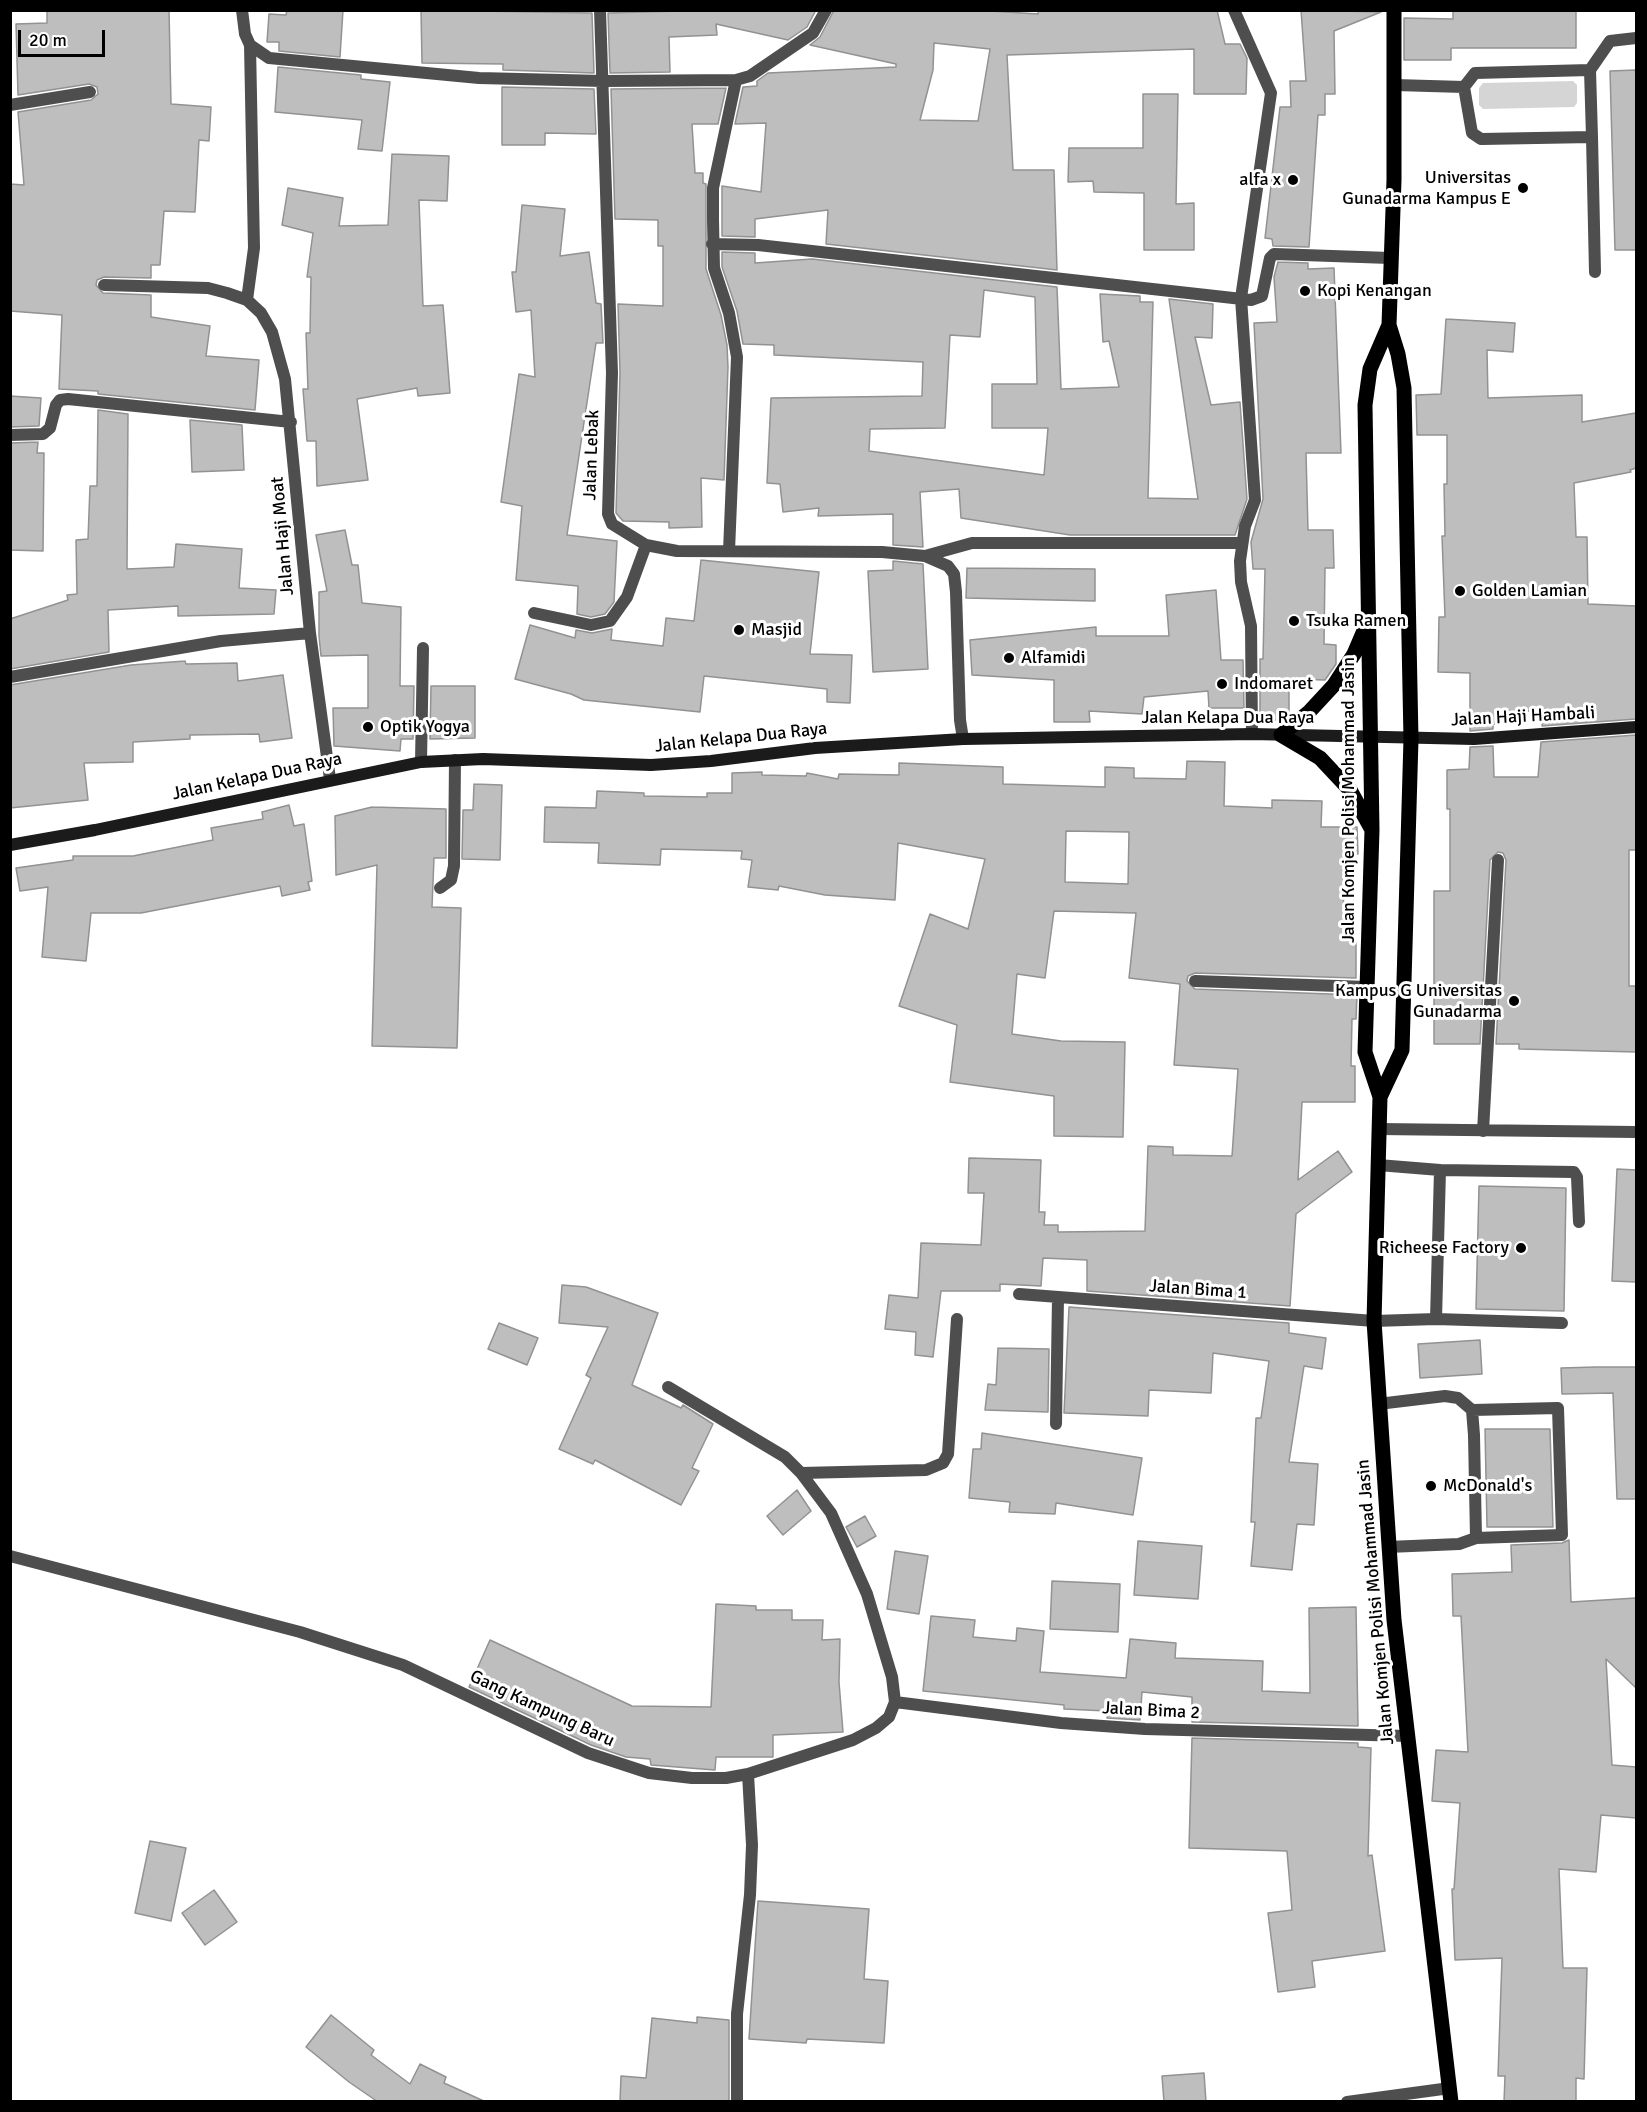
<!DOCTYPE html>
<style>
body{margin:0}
#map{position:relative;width:1647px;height:2112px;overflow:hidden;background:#fff;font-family:Signika,sans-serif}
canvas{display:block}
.frame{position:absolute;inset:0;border:12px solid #000;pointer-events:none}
.scale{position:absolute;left:18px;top:30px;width:87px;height:27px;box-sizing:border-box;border:3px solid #000;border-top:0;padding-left:8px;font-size:18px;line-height:21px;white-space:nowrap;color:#000;-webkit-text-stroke:4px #fff;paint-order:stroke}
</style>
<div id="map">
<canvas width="1647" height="2112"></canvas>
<div class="frame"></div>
<div class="scale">20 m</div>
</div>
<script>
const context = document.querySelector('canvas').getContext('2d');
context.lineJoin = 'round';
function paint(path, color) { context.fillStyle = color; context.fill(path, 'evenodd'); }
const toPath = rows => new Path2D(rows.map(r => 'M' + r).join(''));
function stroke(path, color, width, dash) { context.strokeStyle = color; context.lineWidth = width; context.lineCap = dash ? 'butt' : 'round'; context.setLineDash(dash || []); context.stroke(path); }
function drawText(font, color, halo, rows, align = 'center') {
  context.font = font + ' Signika,sans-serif'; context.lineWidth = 6; context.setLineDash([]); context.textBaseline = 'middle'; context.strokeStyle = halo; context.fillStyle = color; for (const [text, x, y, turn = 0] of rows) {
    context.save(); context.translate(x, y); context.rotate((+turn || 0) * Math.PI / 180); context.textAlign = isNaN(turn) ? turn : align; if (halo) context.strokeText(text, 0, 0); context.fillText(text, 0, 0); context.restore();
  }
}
paint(toPath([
 [1573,81,1577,85,1577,103,1574,107,1483,109,1479,105,1479,88,1483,83]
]), '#d5d5d5');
const building = toPath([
 [47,10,169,10,171,104,211,107,209,141,199,140,195,212,164,211,160,265,151,265,151,278,104,277,97,280,96,285,103,293,151,295,151,317,210,326,206,356,259,360,255,410,98,394,98,391,59,389,62,315,10,311,10,184,24,185,18,112,91,100,98,94,97,87,89,84,18,95,16,24,47,23,47,10],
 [287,10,343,10,340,57,279,51,279,42,267,42,269,14,286,15,287,10],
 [421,10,592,13,594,73,503,70,503,64,422,63,421,10],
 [716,10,816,10,807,27,788,40,716,24,717,35,669,37,670,72,610,73,608,13,716,10],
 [834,10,974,10,1038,14,1038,10,1217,10,1225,44,1240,44,1247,58,1246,94,1194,94,1194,49,1007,55,1013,170,1054,170,1057,270,826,244,828,210,755,219,755,237,722,236,722,186,761,192,766,123,735,124,743,87,757,86,757,81,768,73,896,67,896,64,810,45,820,37,834,10],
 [934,43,990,49,978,121,920,120,933,70,934,43],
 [1301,10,1381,12,1334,31,1335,94,1325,94,1325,115,1318,115,1309,247,1273,246,1272,239,1265,238,1280,107,1291,107,1290,81,1306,81,1301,10],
 [1453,11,1576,11,1576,48,1451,48,1451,60,1404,60,1404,18,1453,19,1453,11],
 [278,67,361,75,361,79,390,82,382,151,358,149,362,120,275,112,278,67],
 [1636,70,1636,250,1615,250,1610,71,1636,70],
 [502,87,594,89,596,134,545,133,545,145,502,145,502,87],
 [726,88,718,124,692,124,695,173,703,173,703,183,706,184,706,269,721,315,727,345,728,367,724,480,701,478,702,527,669,528,669,522,623,521,616,513,620,373,618,304,663,306,663,246,658,246,658,220,615,219,611,89,726,88],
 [1143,94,1178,94,1176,204,1194,203,1194,250,1144,250,1144,193,1094,192,1093,181,1068,182,1069,148,1143,148,1143,94],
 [392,154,449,156,447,201,419,200,423,306,443,305,450,393,418,396,417,388,357,399,368,480,317,486,316,441,307,441,303,389,308,389,306,333,310,333,311,277,307,277,313,233,282,225,288,188,343,198,339,226,388,225,392,154],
 [522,205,565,209,560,256,589,252,596,303,601,304,603,343,596,343,567,535,617,541,614,602,605,614,591,617,577,614,578,586,516,580,522,506,501,502,519,374,535,377,531,310,516,312,512,272,516,272,522,205],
 [722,252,755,253,755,263,812,259,1057,287,1061,389,1119,387,1109,341,1103,342,1100,294,1140,296,1140,302,1153,302,1148,498,1198,499,1169,299,1213,304,1212,338,1195,337,1211,405,1240,402,1247,499,1235,535,1070,535,961,518,959,489,920,492,923,547,893,545,893,514,818,516,819,508,783,512,780,484,767,483,771,398,922,396,923,362,774,355,774,345,743,344,737,311,722,267,722,252],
 [984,290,1035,297,1037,384,992,384,992,428,1048,428,1044,475,869,451,870,429,945,428,950,335,980,337,984,290],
 [1278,262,1308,263,1308,269,1334,268,1341,453,1306,453,1308,530,1333,530,1334,568,1325,568,1324,644,1336,645,1336,664,1325,680,1289,679,1289,716,1284,720,1260,720,1260,659,1263,659,1265,569,1253,569,1251,542,1263,499,1254,323,1277,322,1274,277,1278,262],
 [1446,319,1515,323,1513,352,1487,350,1488,398,1582,395,1582,422,1636,413,1636,468,1630,470,1631,472,1574,483,1576,537,1587,537,1588,604,1636,606,1636,719,1542,726,1544,711,1496,711,1496,724,1493,724,1493,729,1470,731,1470,673,1438,672,1439,617,1445,617,1442,536,1445,536,1444,484,1447,484,1447,435,1417,435,1416,395,1441,394,1446,319],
 [10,396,41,398,39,426,10,427,10,396],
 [98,410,128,414,127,569,174,567,176,544,242,549,239,588,276,590,274,614,178,616,178,606,108,610,109,652,10,669,10,619,68,600,67,595,77,594,76,540,88,539,90,486,97,486,98,410],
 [190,420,242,425,244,470,192,472,190,420],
 [38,442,37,453,44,453,43,551,10,550,10,443,38,442],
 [345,530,352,565,358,565,362,603,401,607,400,686,414,686,413,739,401,739,400,751,334,746,333,708,368,708,368,655,321,656,319,636,319,592,327,591,316,535,345,530],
 [701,560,819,572,810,654,852,655,850,703,827,702,827,689,704,676,700,712,584,700,571,694,515,679,530,625,575,638,576,630,592,633,612,629,611,640,663,646,666,618,694,621,701,560],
 [893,561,923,564,928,669,873,672,868,571,893,570,893,561],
 [967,568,1095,569,1095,601,966,598,967,568],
 [1216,590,1221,660,1243,660,1244,708,1209,708,1208,691,1144,697,1142,714,1089,711,1090,722,1054,722,1054,680,972,675,970,640,1096,627,1096,636,1169,636,1166,595,1216,590],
 [185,661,186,664,237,663,238,681,283,675,292,738,260,742,259,734,190,735,190,739,133,742,133,762,84,763,88,800,10,808,10,685,131,665,185,661],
 [431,686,475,686,475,738,430,739,431,686],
 [1636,735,1636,850,1629,850,1629,986,1636,986,1636,1052,1519,1049,1519,1044,1496,1044,1506,860,1503,853,1498,852,1490,860,1480,1044,1434,1044,1434,891,1450,891,1450,809,1447,809,1447,770,1469,769,1470,747,1493,746,1494,777,1538,777,1541,742,1636,735],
 [1187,761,1225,762,1224,806,1272,808,1272,800,1322,801,1321,827,1357,827,1358,854,1343,854,1344,940,1356,941,1356,978,1195,973,1188,976,1187,981,1195,989,1357,995,1356,1019,1352,1019,1351,1066,1355,1066,1355,1102,1302,1102,1298,1180,1338,1151,1352,1172,1296,1214,1290,1306,1087,1291,1087,1260,1043,1258,1041,1286,1000,1284,1000,1291,941,1291,933,1357,915,1355,916,1332,885,1329,889,1295,918,1298,921,1243,981,1245,984,1193,968,1193,969,1158,1041,1160,1039,1212,1045,1212,1044,1225,1058,1225,1058,1232,1145,1231,1148,1146,1173,1147,1173,1155,1232,1156,1238,1069,1174,1065,1180,984,1129,978,1136,913,1054,911,1045,978,1017,974,1012,1034,1061,1041,1125,1042,1123,1137,1054,1136,1054,1096,950,1082,957,1025,899,1006,930,914,968,929,985,859,898,843,895,900,825,895,779,886,778,890,748,887,752,860,741,859,742,851,661,849,660,865,598,863,599,843,544,842,545,807,596,808,597,791,644,793,644,796,707,797,707,793,732,793,732,773,762,772,762,775,806,776,807,773,838,779,839,774,899,775,899,763,1003,767,1003,784,1105,787,1105,767,1134,768,1134,778,1186,779,1187,761],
 [1066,831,1129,832,1128,884,1065,882,1066,831],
 [474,784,502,785,500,860,462,859,463,810,473,810,474,784],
 [289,805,294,826,304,824,312,881,308,882,310,890,282,896,280,886,141,913,91,913,86,961,42,957,48,887,20,891,16,868,73,860,73,856,133,856,213,840,211,828,263,819,262,812,289,805],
 [372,807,446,809,446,858,434,858,432,907,461,908,457,1048,372,1046,377,865,336,875,335,816,372,807],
 [1617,1169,1636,1170,1636,1282,1612,1281,1617,1169],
 [1479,1186,1566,1188,1564,1311,1476,1309,1479,1186],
 [562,1285,586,1287,658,1313,632,1385,681,1408,683,1405,713,1424,692,1468,699,1471,681,1505,595,1460,593,1464,559,1449,591,1378,586,1375,608,1327,559,1323,562,1285],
 [1069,1307,1289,1323,1289,1333,1326,1338,1322,1369,1304,1366,1289,1462,1318,1464,1314,1525,1297,1524,1292,1570,1251,1566,1255,1522,1251,1522,1256,1418,1261,1418,1269,1361,1213,1353,1211,1393,1149,1390,1148,1416,1064,1413,1069,1307],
 [499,1323,538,1338,527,1365,488,1349,499,1323],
 [1480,1340,1482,1374,1420,1378,1418,1344,1480,1340],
 [998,1348,1049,1349,1048,1412,985,1410,988,1384,996,1385,998,1348],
 [1596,1367,1636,1367,1636,1499,1617,1499,1613,1393,1562,1394,1561,1368,1596,1367],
 [1485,1429,1550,1429,1553,1527,1487,1527,1485,1429],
 [982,1433,1142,1458,1133,1515,1056,1503,1055,1514,1009,1512,1010,1502,969,1498,973,1449,981,1449,982,1433],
 [797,1490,811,1511,783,1535,767,1516,797,1490],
 [865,1516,876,1536,857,1547,846,1527,865,1516],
 [1569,1540,1571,1602,1636,1598,1636,1688,1606,1659,1612,1765,1636,1767,1636,1818,1601,1815,1596,1872,1559,1869,1563,1968,1587,1968,1584,2079,1576,2078,1576,2102,1504,2102,1505,2076,1498,2076,1502,1958,1455,1960,1452,1889,1454,1889,1460,1803,1432,1801,1436,1750,1468,1752,1461,1616,1453,1616,1452,1574,1512,1572,1511,1545,1562,1543,1569,1540],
 [1138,1541,1202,1546,1198,1599,1134,1595,1138,1541],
 [895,1551,928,1556,919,1614,887,1609,895,1551],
 [1052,1581,1120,1584,1118,1632,1050,1629,1052,1581],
 [716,1604,756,1606,756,1610,792,1610,792,1620,823,1620,822,1640,840,1639,839,1682,843,1732,773,1735,773,1757,716,1757,715,1770,651,1765,650,1759,626,1757,591,1745,469,1687,490,1640,632,1706,711,1707,716,1604],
 [1356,1607,1358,1726,1192,1722,1192,1697,1142,1692,1140,1720,1107,1718,1107,1711,1064,1709,1064,1705,923,1691,931,1616,975,1620,973,1637,1016,1641,1017,1628,1044,1631,1040,1672,1126,1678,1130,1639,1176,1643,1175,1658,1263,1661,1262,1691,1310,1693,1309,1608,1356,1607],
 [1192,1738,1358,1743,1358,1747,1371,1748,1368,1856,1372,1855,1385,1951,1312,1961,1315,1987,1278,1992,1268,1913,1292,1910,1287,1851,1189,1848,1192,1738],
 [150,1841,186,1848,171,1921,135,1913,150,1841],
 [214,1890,237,1922,205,1945,182,1913,214,1890],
 [758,1901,869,1909,864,1979,888,1981,884,2043,807,2039,806,2043,749,2039,758,1901],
 [331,2015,374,2050,371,2055,410,2084,420,2064,446,2077,444,2083,486,2102,378,2102,349,2082,306,2047,331,2015],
 [697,2017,729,2020,729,2102,620,2102,621,2076,646,2078,652,2018,697,2023,697,2017],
 [1204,2073,1206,2102,1164,2102,1162,2076,1204,2073]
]);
paint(building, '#bebebe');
stroke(building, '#929292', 1.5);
stroke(toPath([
 [1590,70,1592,137,1481,139,1472,133,1464,87,1475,73,1590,70],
 [1590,70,1610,41,1636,38],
 [1395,85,1464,87],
 [1592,137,1595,272],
 [440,888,451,880,454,866,455,760],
 [1379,1129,1636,1132],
 [1483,1131,1498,860],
 [1440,1170,1574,1172,1577,1177,1579,1222],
 [1436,1319,1562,1323],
 [1374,1321,1436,1319,1440,1170,1378,1165],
 [1378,1404,1445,1396,1458,1398,1472,1410,1474,1435,1476,1538,1459,1544,1388,1547],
 [1472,1410,1558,1408,1562,1535,1476,1538],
 [1347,2102,1450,2088]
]), '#4e4e4e', 12);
stroke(toPath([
 [242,10,245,34,250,45,269,58,479,78,603,81,736,80,750,76,813,33,826,10],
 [600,10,612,373,608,514,612,524,646,545,677,551,882,552,925,556,948,566,954,574,956,592,960,720,963,739],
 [1234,10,1271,93,1241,298,1255,500,1245,526,1240,561,1241,582,1251,626,1252,734],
 [10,105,90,92],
 [712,244,758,245,1251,300,1262,296,1270,258,1274,254,1390,258],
 [104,285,208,288,227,293,247,300,261,313,272,332,285,379,310,633,330,779],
 [247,300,254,248,250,45],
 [10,435,43,434,50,428,56,405,60,400,68,399,291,422],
 [729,551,737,357,729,313,714,268,713,220,713,188,736,80],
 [925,556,972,543,1241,543],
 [534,613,591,625,610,621,627,597,646,545],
 [10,677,221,641,310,633],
 [421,762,423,648],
 [1195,981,1367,987],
 [1019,1294,1374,1321],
 [1056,1424,1058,1297],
 [801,1473,926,1470,943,1463,948,1454,957,1319],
 [10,1556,300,1632,403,1665,588,1753,649,1773,692,1778,726,1778,748,1774,853,1740,876,1728,889,1717,895,1702,892,1677,867,1594,831,1513,801,1473,785,1457,668,1387],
 [895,1702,1061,1723,1145,1729,1407,1736],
 [737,2102,737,2014,750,1895,752,1845,748,1774]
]), '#4e4e4e', 12);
stroke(toPath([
 [10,845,95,830,421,762,483,759,651,765,711,761,815,748,963,739,1252,734,1474,739,1636,727]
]), '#1b1b1b', 12);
stroke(toPath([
 [1389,325,1370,369,1365,405,1372,830,1365,1052,1380,1097,1374,1321,1394,1620,1451,2102],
 [1366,626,1354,654,1334,685,1309,712,1281,735,1320,758,1350,790,1371,828],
 [1380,1097,1402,1050,1411,739,1404,388,1398,354,1389,325,1394,180,1394,10]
]), '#000', 15);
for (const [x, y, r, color] of [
 [1293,180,6,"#000"],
 [1523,188,6,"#000"],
 [1305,291,6,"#000"],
 [1460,591,6,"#000"],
 [1294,621,6,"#000"],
 [739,630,6,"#000"],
 [1009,658,6,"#000"],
 [1222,684,6,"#000"],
 [368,727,6,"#000"],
 [1514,1001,6,"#000"],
 [1521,1248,6,"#000"],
 [1431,1486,6,"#000"]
]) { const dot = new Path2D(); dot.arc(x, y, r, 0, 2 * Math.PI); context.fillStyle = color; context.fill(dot); stroke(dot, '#fff', 2); }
drawText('18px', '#000', '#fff', [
 ["Universitas",1511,178,"right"],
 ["Gunadarma Kampus E",1511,199,"right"],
 ["alfa x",1281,180,"right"],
 ["Kopi Kenangan",1317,291],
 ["Golden Lamian",1472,591],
 ["Tsuka Ramen",1306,621],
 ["Masjid",751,630],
 ["Alfamidi",1021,658],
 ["Indomaret",1234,684],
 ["Optik Yogya",380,727],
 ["Kampus G Universitas",1502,991,"right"],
 ["Gunadarma",1502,1012,"right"],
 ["Richeese Factory",1509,1248,"right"],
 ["McDonald's",1443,1486]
], 'left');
drawText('18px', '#000', '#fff', [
 ["Jalan Lebak",592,455,-88],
 ["Jalan Haji Moat",283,536,-95],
 ["Jalan Haji Hambali",1523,717,-3],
 ["Jalan Kelapa Dua Raya",1228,718],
 ["Jalan Kelapa Dua Raya",741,738,-6],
 ["Jalan Kelapa Dua Raya",257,777,-12],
 ["Jalan Komjen Polisi Mohammad Jasin",1349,800,-90],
 ["Jalan Bima 1",1198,1290,4],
 ["Jalan Komjen Polisi Mohammad Jasin",1376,1602,-95],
 ["Gang Kampung Baru",542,1709,25],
 ["Jalan Bima 2",1151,1711,3]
]);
</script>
